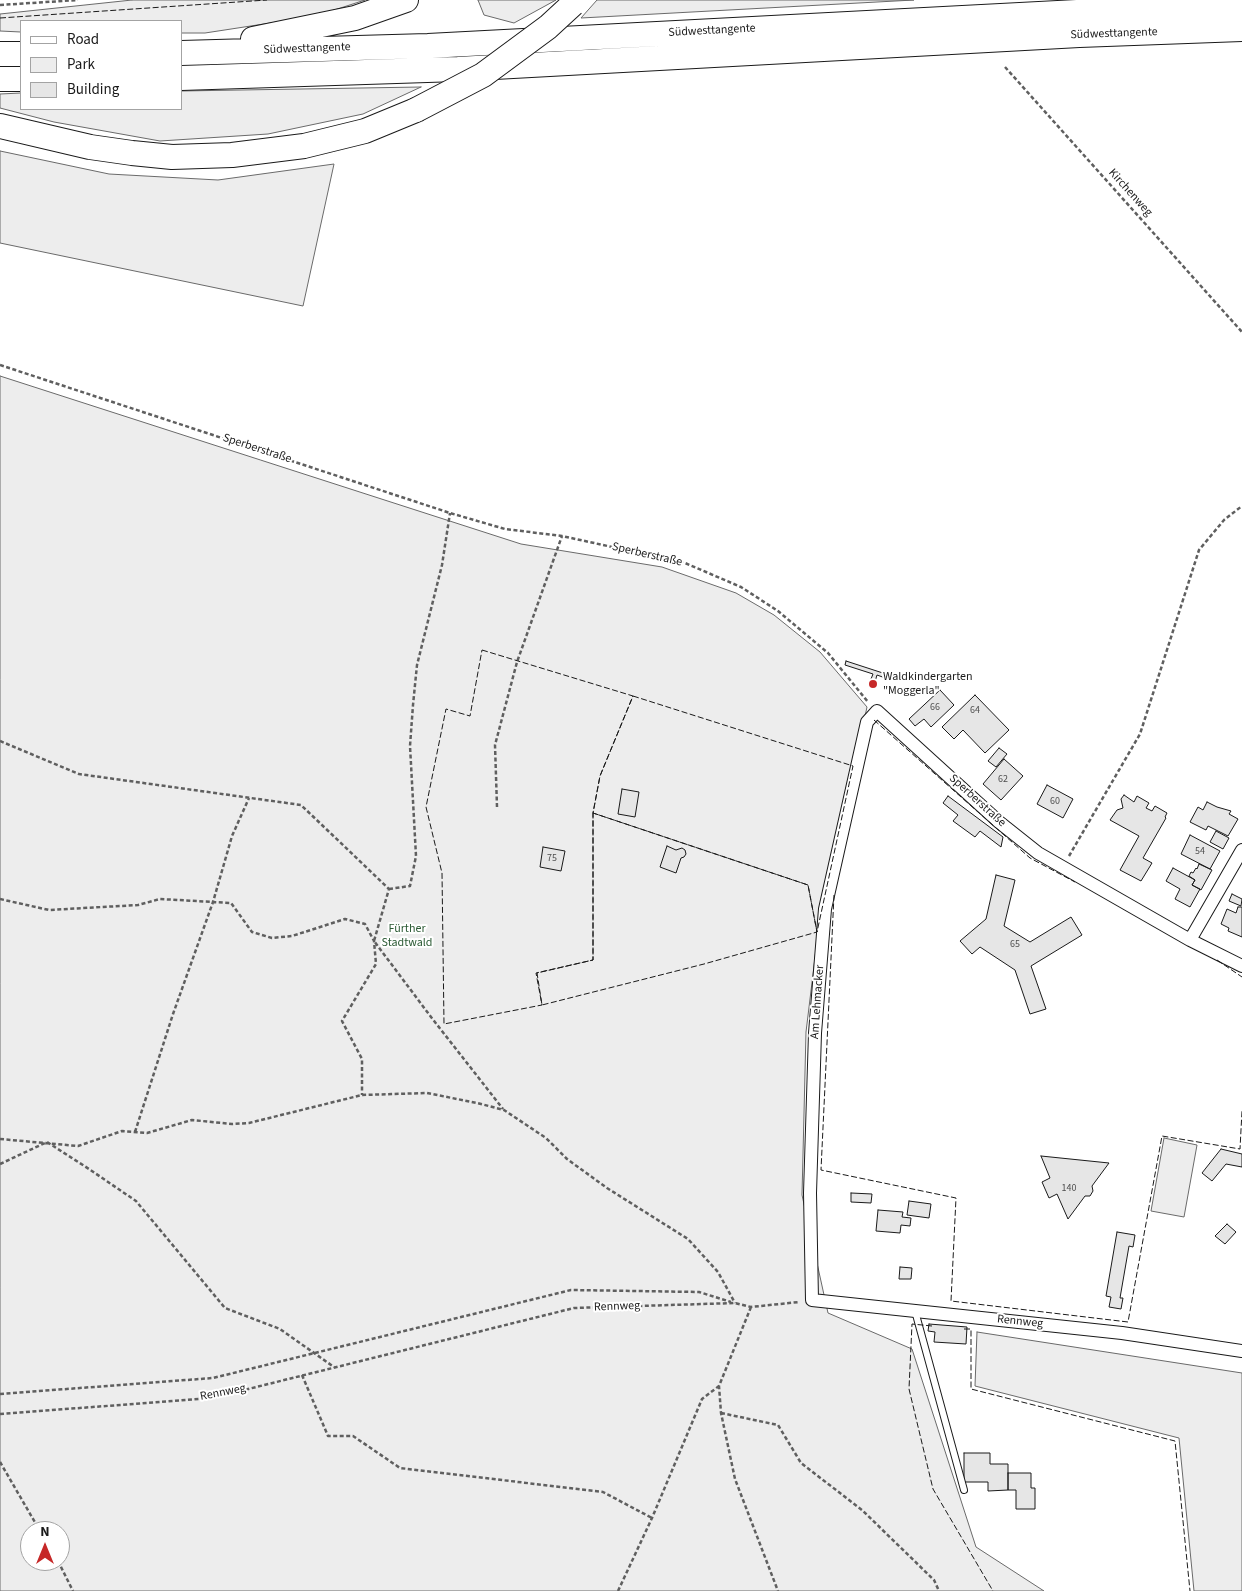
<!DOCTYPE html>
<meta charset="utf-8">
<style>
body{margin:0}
#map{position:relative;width:1242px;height:1591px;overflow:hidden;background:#fff;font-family:"Source Sans 3",sans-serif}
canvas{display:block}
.legend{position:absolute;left:20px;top:20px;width:162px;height:90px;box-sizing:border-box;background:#fff;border:1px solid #a3a3a3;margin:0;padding:6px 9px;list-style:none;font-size:15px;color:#1a1a1a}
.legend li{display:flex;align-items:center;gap:10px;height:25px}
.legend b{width:25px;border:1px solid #a3a3a3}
.north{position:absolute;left:20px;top:1521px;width:50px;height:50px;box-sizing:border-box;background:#fff;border:1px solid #a3a3a3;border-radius:50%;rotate:0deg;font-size:14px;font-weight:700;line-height:20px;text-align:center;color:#1a1a1a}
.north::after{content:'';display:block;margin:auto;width:18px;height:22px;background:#c62828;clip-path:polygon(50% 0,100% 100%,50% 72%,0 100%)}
</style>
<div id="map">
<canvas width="1242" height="1591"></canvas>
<ul class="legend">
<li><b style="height:6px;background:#fff"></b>Road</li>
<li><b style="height:14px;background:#ededed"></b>Park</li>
<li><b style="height:14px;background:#e6e6e6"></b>Building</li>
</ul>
<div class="north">N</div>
</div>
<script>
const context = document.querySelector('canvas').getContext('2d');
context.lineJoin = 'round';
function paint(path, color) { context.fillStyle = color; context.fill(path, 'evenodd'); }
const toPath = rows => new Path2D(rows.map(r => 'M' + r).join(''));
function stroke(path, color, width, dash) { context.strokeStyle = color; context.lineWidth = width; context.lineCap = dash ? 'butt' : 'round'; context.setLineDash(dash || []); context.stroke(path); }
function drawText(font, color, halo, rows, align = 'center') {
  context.font = font + ' "Source Sans 3",sans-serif'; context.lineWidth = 4; context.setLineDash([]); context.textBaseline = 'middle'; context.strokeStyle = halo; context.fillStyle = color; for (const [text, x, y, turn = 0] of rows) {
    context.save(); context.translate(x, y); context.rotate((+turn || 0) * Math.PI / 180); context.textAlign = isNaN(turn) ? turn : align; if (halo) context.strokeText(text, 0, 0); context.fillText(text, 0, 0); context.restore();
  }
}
const green = toPath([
 [132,0,365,0,316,16,205,33,181,33,181,21,21,21,21,32,0,31,0,14,132,0],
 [478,0,556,0,514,23,484,15,478,0],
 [597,0,914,0,581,18,597,0],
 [421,87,363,114,268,134,160,141,54,122,0,108,0,94,21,93,21,109,181,109,181,91,421,87],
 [0,151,109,174,218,180,334,164,303,306,0,243,0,151],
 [0,376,521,544,662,567,736,593,774,615,820,652,867,707,818,933,806,1032,802,1195,828,1313,912,1349,976,1547,1044,1591,0,1591,0,376],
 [30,1531,60,1531,60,1561,30,1561,30,1531],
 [1164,1138,1197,1145,1184,1217,1151,1211,1164,1138],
 [977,1332,1242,1373,1242,1591,1194,1591,1179,1438,975,1386,977,1332]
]);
paint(green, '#ededed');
stroke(green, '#6a6a6a', 1);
const building = toPath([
 [846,661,889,675,888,679,877,675,874,685,869,684,873,674,845,665,846,661],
 [940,690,954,705,931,727,924,719,915,726,909,719,940,690],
 [975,695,1009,730,985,753,963,730,954,739,942,727,975,695],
 [999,748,1007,754,996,767,988,761,999,748],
 [1004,759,1023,776,1001,800,983,784,1004,759],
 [1047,785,1073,799,1063,818,1037,804,1047,785],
 [622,789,639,792,635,817,618,814,622,789],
 [1124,795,1134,802,1137,796,1149,803,1146,808,1152,811,1155,806,1167,813,1165,817,1166,818,1143,858,1152,863,1141,881,1120,870,1139,836,1110,820,1117,810,1123,808,1121,799,1124,795],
 [948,796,1003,837,1001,847,980,831,975,837,953,821,958,815,943,803,948,796],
 [1207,802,1217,807,1231,811,1229,814,1238,819,1228,836,1208,826,1206,830,1190,822,1198,807,1203,810,1207,802],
 [1216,831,1229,838,1223,849,1210,842,1216,831],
 [1190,835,1220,851,1210,869,1181,854,1190,835],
 [667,846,676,850,682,848,685,850,686,854,684,857,681,858,676,873,660,867,667,846],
 [543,847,565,851,561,871,540,867,543,847],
 [1199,864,1212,870,1201,890,1192,885,1195,880,1189,876,1191,872,1193,873,1196,868,1197,869,1199,864],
 [1173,868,1195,880,1192,885,1200,889,1190,907,1175,899,1180,889,1166,881,1173,868],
 [996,875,1015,880,1004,926,1030,942,1071,917,1082,935,1031,966,1046,1009,1030,1014,1015,970,980,947,972,954,960,941,986,919,996,875],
 [1232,894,1242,899,1241,906,1229,901,1232,894],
 [1238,907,1242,907,1242,937,1228,931,1229,928,1221,924,1227,909,1236,913,1238,907],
 [1221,1149,1242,1154,1242,1167,1226,1164,1212,1181,1202,1173,1221,1149],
 [1041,1156,1109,1163,1092,1186,1093,1191,1090,1196,1085,1196,1068,1219,1057,1194,1049,1198,1042,1182,1050,1178,1041,1156],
 [851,1193,872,1194,871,1203,851,1202,851,1193],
 [909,1201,931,1204,929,1218,907,1215,909,1201],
 [878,1210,903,1212,902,1217,911,1218,910,1226,901,1225,900,1233,876,1231,878,1210],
 [1227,1224,1236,1232,1225,1244,1215,1236,1227,1224],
 [1117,1232,1135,1235,1133,1247,1129,1246,1120,1298,1123,1298,1121,1309,1109,1307,1111,1297,1106,1296,1117,1232],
 [900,1267,912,1268,911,1279,899,1279,900,1267],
 [929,1324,967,1327,966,1344,934,1342,935,1332,928,1331,929,1324],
 [964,1453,990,1453,990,1464,1008,1464,1008,1490,988,1491,988,1482,964,1482,964,1453],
 [1008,1473,1031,1473,1031,1488,1035,1488,1035,1509,1016,1509,1016,1490,1008,1490,1008,1473]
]);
paint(building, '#e6e6e6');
stroke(building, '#1a1a1a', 1);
const lane = toPath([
 [915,1311,964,1490]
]);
const street = toPath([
 [1190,940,1242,850],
 [1242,966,1190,940,1038,853,999,822,877,711,867,722,825,909,815,1033,810,1193,812,1300,1122,1333,1242,1351]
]);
const highway = toPath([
 [253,39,355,18,406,0],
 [181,53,428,46,1077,12,1242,5],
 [0,54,21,54],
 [181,78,458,69,1079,35,1242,29],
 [0,79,21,79],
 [0,126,90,147,132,153,172,157,232,155,304,146,365,131,416,110]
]);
stroke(lane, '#1a1a1a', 8);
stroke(street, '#1a1a1a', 14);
stroke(highway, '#1a1a1a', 26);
stroke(toPath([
 [0,5,78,0],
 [1005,67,1242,332],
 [0,365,450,513,505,529,562,536,685,563,741,587,778,611,828,653,868,702],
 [0,741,79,774,301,805,389,889,374,941,431,1017,503,1109],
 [497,807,495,745,517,662,562,536],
 [1069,856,1140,734,1199,550,1224,520,1242,506],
 [389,889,410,886,416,856,410,746,413,705,417,665,442,565,450,513],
 [0,899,49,910,138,905,160,899,231,903,252,932,272,938,292,936,345,919,365,924,374,941,376,964,342,1021,362,1059,362,1095],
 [135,1132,173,1014,213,902,232,836,249,798],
 [0,1139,78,1146,122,1131,147,1133,192,1120,232,1124,249,1123,362,1095,427,1093,477,1103,504,1110,546,1138,567,1159,607,1188,688,1239,718,1272,735,1303],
 [0,1164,47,1142,89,1169,136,1201,225,1308,280,1329,334,1367],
 [751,1307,719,1386,721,1413,735,1479,778,1591],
 [302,1375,328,1436,353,1436,400,1468,603,1492,652,1518],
 [0,1394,213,1378,571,1290,699,1292,731,1302],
 [721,1413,778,1425,801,1463,862,1510,934,1580,939,1591],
 [0,1414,212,1398,574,1308,735,1303,751,1307,799,1302],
 [0,1462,40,1531],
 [58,1561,73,1591],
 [618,1591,652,1518,702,1399,719,1386]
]), '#5f5f5f', 2.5, [4, 2.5]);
stroke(lane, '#fff', 6);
stroke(street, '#fff', 12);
stroke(highway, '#fff', 24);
const highwayBridge = toPath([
 [416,110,483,75,548,27,573,4]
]);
stroke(highwayBridge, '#1a1a1a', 26, []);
stroke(highwayBridge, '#fff', 24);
stroke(toPath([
 [0,18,267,0],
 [482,650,633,696,600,776,593,813,593,960,536,973,542,1005,444,1024,442,873,426,807,446,709,470,716,482,650],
 [633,696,853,766,817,932,808,885,593,813,600,776,633,696],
 [874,720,1030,858,1075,882],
 [593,813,808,885,817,932,704,964,542,1005,537,973,593,960,593,813],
 [834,895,821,1170,956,1198,951,1301,1128,1322,1162,1136,1240,1149,1242,1111],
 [1217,960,1242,977],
 [932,1326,912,1324,909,1389,933,1489,993,1591],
 [964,1329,971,1329,971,1389,1175,1441,1190,1591]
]), '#1a1a1a', 1, [6, 2.5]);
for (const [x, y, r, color] of [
 [873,684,5,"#c62828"]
]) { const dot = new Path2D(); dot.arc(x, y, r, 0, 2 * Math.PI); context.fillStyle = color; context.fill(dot); stroke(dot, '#fff', 2); }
drawText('10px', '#4d4d4d', null, [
 ["66",935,708],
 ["64",975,711],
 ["62",1003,780],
 ["60",1055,802],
 ["54",1200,852],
 ["75",552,859],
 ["65",1015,945],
 ["140",1069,1189]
]);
drawText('12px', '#1a1a1a', '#fff', [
 ["Südwesttangente",712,31,-3],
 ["Südwesttangente",1114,34,-2],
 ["Südwesttangente",307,49,-2],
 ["Kirchenweg",1130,193,48],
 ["Sperberstraße",257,449,18],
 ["Sperberstraße",647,555,13],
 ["Sperberstraße",977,801,42],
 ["Am Lehmacker",818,1002,-86],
 ["Rennweg",617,1307,-2],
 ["Rennweg",1020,1322,6],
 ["Rennweg",223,1393,-11]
]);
drawText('12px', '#1a1a1a', '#fff', [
 ["Waldkindergarten",883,677],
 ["\"Moggerla\"",883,691]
], 'left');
drawText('12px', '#2b5a34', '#fff', [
 ["Fürther",407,929],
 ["Stadtwald",407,943]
]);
</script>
